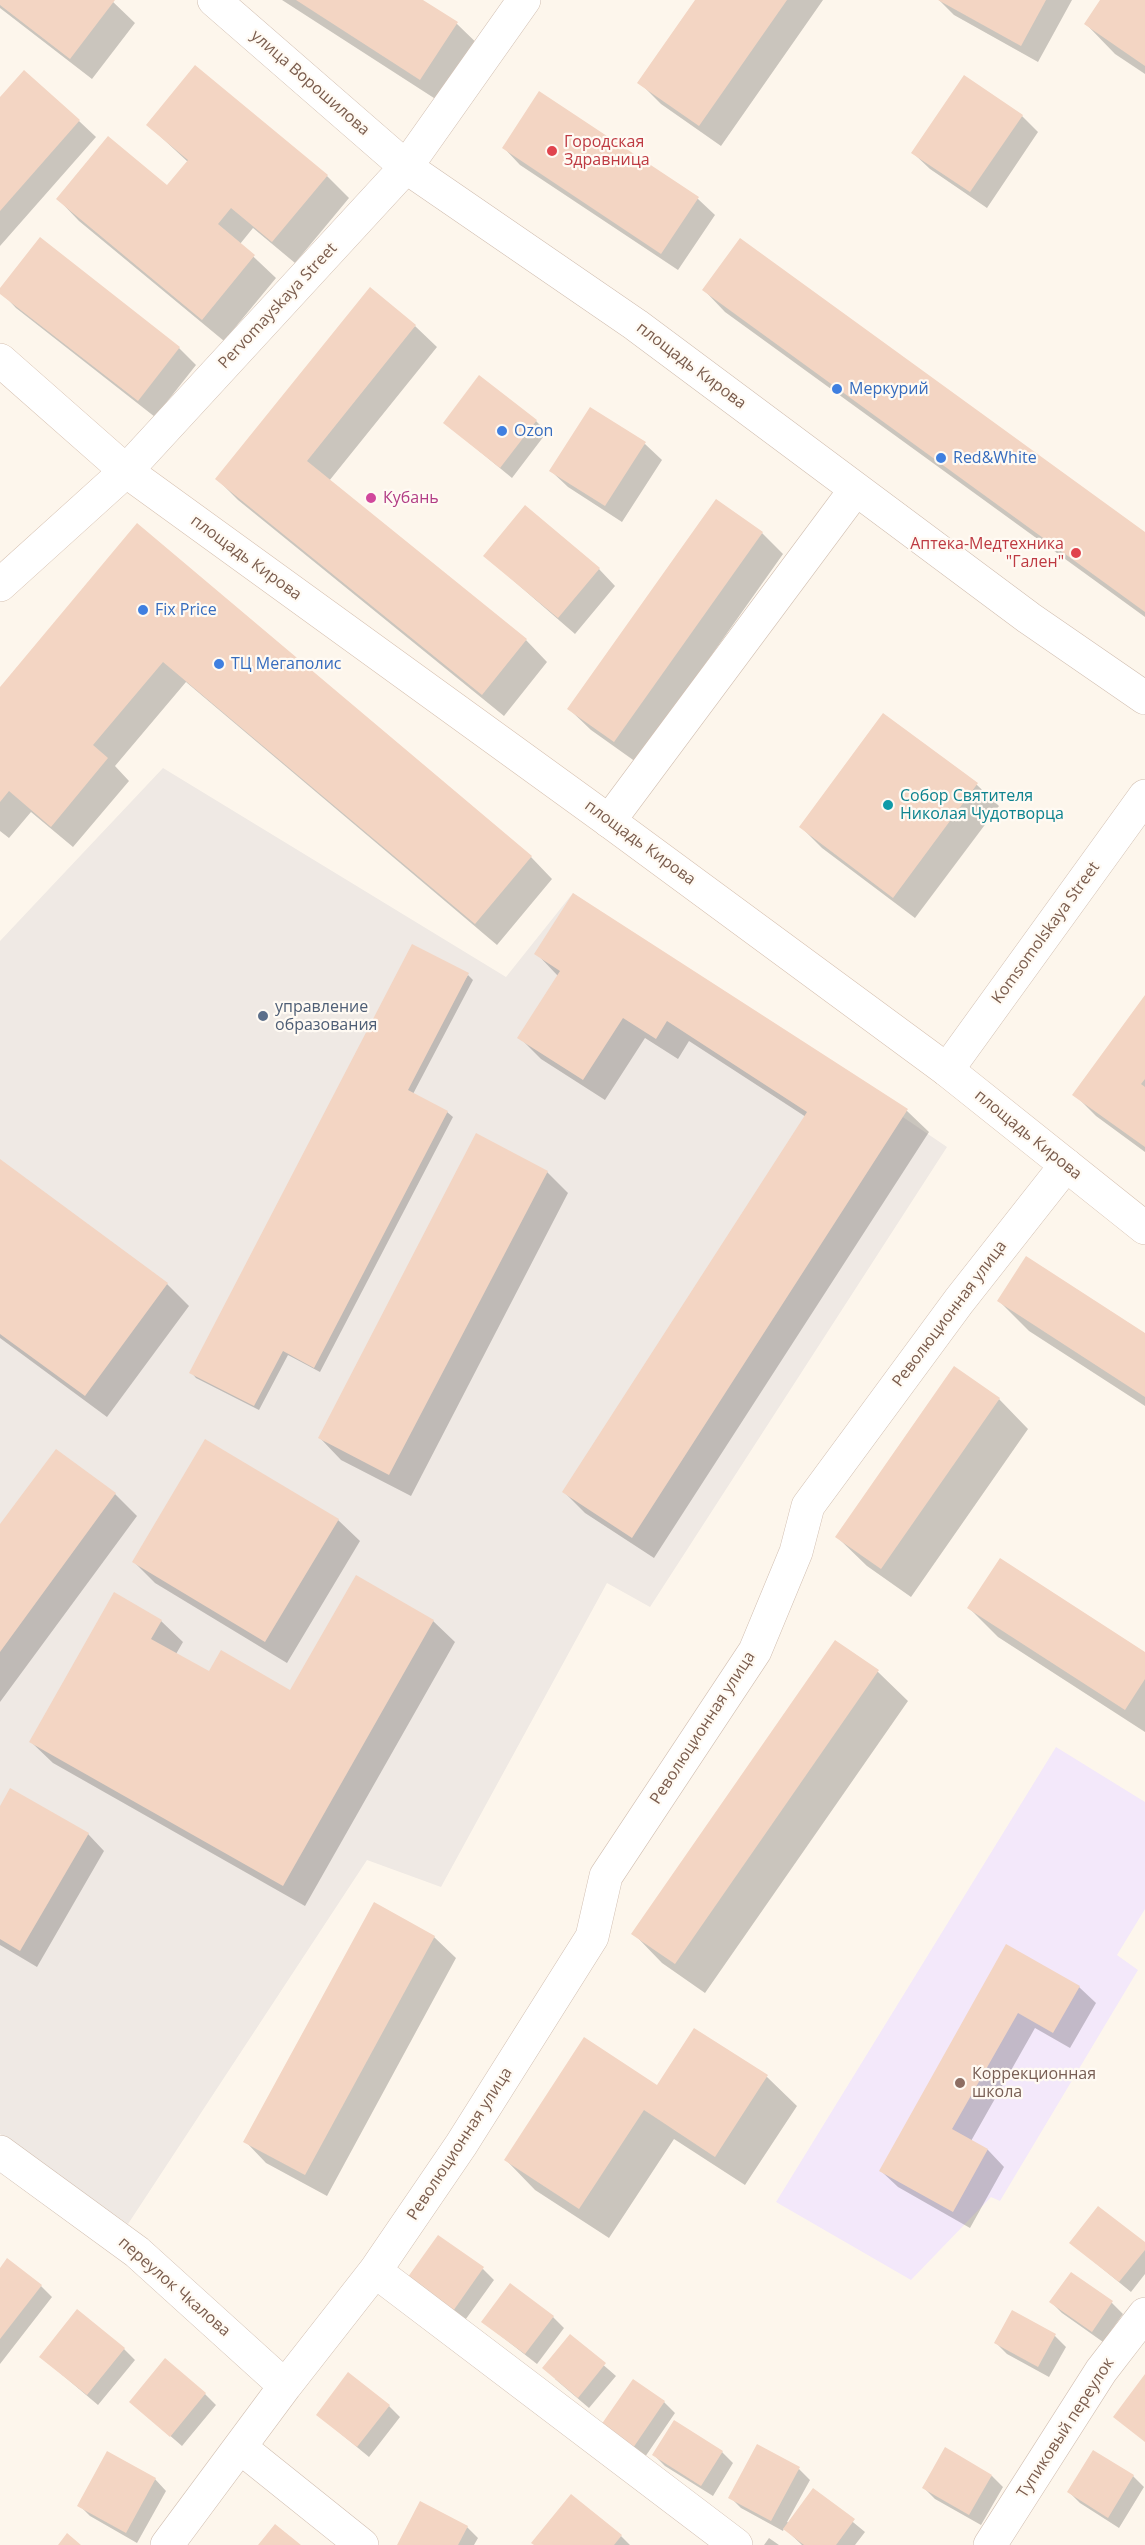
<!DOCTYPE html>
<meta charset="utf-8">
<style>
body{margin:0}
canvas{display:block;background:#fdf6ec}
</style>
<canvas width="1145" height="2545"></canvas>
<script>
const context = document.querySelector('canvas').getContext('2d');
context.lineJoin = 'round';
function paint(path, color) { context.fillStyle = color; context.fill(path, 'evenodd'); }
const toPath = rows => new Path2D(rows.map(r => 'M' + r).join(''));
function stroke(path, color, width, dash) { context.strokeStyle = color; context.lineWidth = width; context.lineCap = dash ? 'butt' : 'round'; context.setLineDash(dash || []); context.stroke(path); }
function drawText(font, color, halo, rows, align = 'center') {
  context.font = font + ' "Open Sans",sans-serif'; context.lineWidth = 4.5; context.setLineDash([]); context.textBaseline = 'middle'; context.strokeStyle = halo; context.fillStyle = color; for (const [text, x, y, turn = 0] of rows) {
    context.save(); context.translate(x, y); context.rotate((+turn || 0) * Math.PI / 180); context.textAlign = isNaN(turn) ? turn : align; if (halo) context.strokeText(text, 0, 0); context.fillText(text, 0, 0); context.restore();
  }
}
paint(toPath([
 [163,768,506,977,573,893,947,1147,650,1607,607,1583,441,1887,367,1860,128,2224,0,2134,0,941]
]), '#efe9e4');
paint(toPath([
 [1056,1747,1145,1802,1145,1909,1117,1955,1138,1970,1000,2201,991,2197,911,2280,776,2202]
]), '#f3e8fa');
paint(toPath([
 [0,0,111,0,135,23,92,79,0,8],
 [282,0,420,0,457,24,487,53,451,109],
 [697,0,823,0,721,146,661,104,639,82],
 [939,0,1072,0,1038,62,954,15],
 [1102,0,1145,0,1145,74,1115,54,1086,24],
 [0,99,79,121,96,137,0,246],
 [1022,116,1038,132,987,208,930,169,913,153],
 [148,125,327,176,349,198,295,263,253,228,240,244,276,278,224,341,79,221,58,199,168,187,188,162],
 [504,148,698,199,715,215,678,270,520,165],
 [704,290,1145,533,1145,617,725,312],
 [0,291,179,348,196,365,155,417,16,308],
 [415,326,437,347,329,481,526,640,547,662,504,716,238,500,217,479],
 [536,421,547,432,512,478,445,423],
 [645,444,662,460,622,522,568,487,551,471],
 [138,525,531,857,552,879,497,945,186,682,115,766,129,781,73,847,31,812,9,838,0,831,0,689],
 [762,533,783,554,636,762,591,730,569,709],
 [485,556,599,569,615,586,575,634],
 [884,715,977,785,999,806,915,918,822,848,801,827],
 [574,895,907,1111,929,1132,654,1558,585,1513,564,1492,806,1117,689,1041,678,1059,645,1038,605,1100,541,1059,519,1037,558,976,536,953],
 [468,975,473,980,413,1094,447,1112,453,1117,320,1372,288,1355,259,1410,196,1378,191,1372],
 [1145,997,1145,1152,1096,1116,1074,1094],
 [0,1161,167,1284,189,1306,107,1417,0,1338],
 [547,1172,568,1193,411,1496,341,1460,320,1438],
 [999,1301,1145,1335,1145,1406,1029,1331],
 [999,1399,1028,1429,911,1597,867,1566,837,1537],
 [56,1451,115,1494,137,1516,0,1702,0,1527],
 [338,1520,360,1541,287,1663,155,1583,134,1562],
 [969,1608,1145,1654,1145,1732,998,1637],
 [161,1621,183,1642,176,1654,209,1673,291,1692,433,1621,455,1642,305,1906,53,1763,31,1742],
 [835,1642,878,1672,908,1701,705,1993,662,1963,633,1933],
 [0,1809,88,1834,104,1851,37,1967,0,1945],
 [434,1937,456,1958,327,2196,266,2163,245,2141],
 [1007,1946,1079,1987,1096,2003,1070,2048,1035,2028,971,2141,988,2150,1004,2167,970,2228,898,2187,881,2171],
 [767,2077,797,2106,745,2185,674,2139,609,2238,535,2190,506,2160,658,2087],
 [1071,2243,1145,2244,1145,2274,1131,2292],
 [483,2269,494,2280,463,2323,418,2292],
 [0,2270,41,2286,52,2297,0,2364],
 [1071,2274,1112,2303,1123,2314,1103,2342,1062,2313,1051,2302],
 [1013,2312,1055,2336,1066,2347,1049,2377,1007,2354,996,2343],
 [553,2317,564,2328,537,2364,483,2322],
 [570,2336,616,2376,589,2408,555,2379],
 [124,2349,135,2360,98,2405,41,2357],
 [633,2382,664,2402,675,2413,645,2457,614,2436],
 [205,2394,216,2405,182,2446,131,2402],
 [389,2406,400,2417,369,2457,318,2415],
 [722,2452,733,2463,713,2496,665,2466,654,2455],
 [799,2469,810,2480,787,2522,789,2523,814,2490,865,2532,855,2545,802,2545,784,2528,783,2531,741,2508,730,2497],
 [992,2476,1003,2487,981,2525,935,2499,924,2488],
 [1133,2476,1144,2487,1119,2528,1080,2503,1069,2492],
 [155,2479,166,2491,137,2543,90,2516,79,2505],
 [467,2527,478,2538,474,2545,399,2545],
 [621,2536,630,2545,535,2545],
 [769,2538,779,2545,764,2545]
]), '#0003');
paint(toPath([
 [0,0,115,0,70,59,0,5],
 [296,0,423,0,458,22,420,80],
 [695,0,787,0,699,126,637,83],
 [938,0,1046,0,1021,46],
 [1100,0,1145,0,1145,66,1084,24],
 [195,65,328,175,272,242,231,208,218,224,255,255,202,320,56,199,108,136,167,185,188,160,146,125],
 [24,70,80,120,0,211,0,97],
 [964,75,1023,115,970,192,911,153],
 [539,91,699,197,661,254,502,148],
 [40,237,180,347,138,401,0,294,0,288],
 [740,238,1145,532,1145,612,702,290],
 [370,287,416,325,307,461,527,639,482,695,215,479],
 [479,375,537,420,500,468,443,423],
 [590,407,646,442,605,506,549,471],
 [716,499,763,532,614,742,567,709],
 [525,505,600,568,558,618,483,556],
 [137,523,532,856,475,924,163,662,93,745,108,758,51,827,9,791,0,802,0,687],
 [883,713,978,783,893,898,799,827],
 [573,893,908,1109,632,1538,562,1492,807,1112,667,1021,656,1039,623,1018,583,1080,517,1038,560,971,534,954],
 [412,944,469,973,408,1090,448,1111,314,1368,283,1351,254,1406,189,1373],
 [1145,995,1145,1079,1141,1084,1145,1087,1145,1147,1072,1095],
 [476,1133,548,1171,389,1475,318,1438],
 [0,1159,168,1283,85,1396,0,1334],
 [1026,1256,1145,1333,1145,1397,997,1301],
 [954,1366,1000,1398,881,1569,835,1537],
 [205,1439,339,1519,265,1642,132,1562],
 [56,1449,116,1493,0,1652,0,1524],
 [1000,1558,1145,1652,1145,1679,1125,1710,967,1608],
 [356,1575,434,1620,283,1886,29,1742,114,1592,162,1620,151,1639,209,1671,221,1650,290,1690],
 [835,1640,879,1670,675,1964,631,1934],
 [10,1788,89,1833,20,1951,0,1939,0,1806],
 [374,1902,435,1936,305,2175,243,2142],
 [1006,1944,1080,1986,1053,2033,1018,2013,952,2129,988,2149,953,2212,879,2171],
 [694,2028,768,2075,715,2157,644,2110,579,2209,504,2160,584,2037,657,2085],
 [1098,2206,1145,2242,1145,2250,1119,2282,1069,2243],
 [438,2235,484,2267,451,2314,405,2281],
 [7,2258,42,2285,0,2339,0,2268],
 [1071,2272,1113,2301,1092,2332,1049,2302],
 [510,2283,554,2316,525,2354,481,2322],
 [77,2309,125,2348,87,2395,39,2357],
 [1012,2310,1056,2334,1038,2367,994,2343],
 [570,2334,606,2363,578,2398,542,2368],
 [165,2358,206,2393,170,2437,129,2402],
 [348,2372,390,2405,357,2447,316,2415],
 [1145,2374,1145,2442,1113,2417],
 [633,2379,665,2401,633,2448,601,2425],
 [674,2420,723,2451,701,2486,652,2455],
 [757,2444,800,2467,771,2521,728,2498],
 [945,2447,992,2475,969,2515,922,2488],
 [1093,2450,1134,2475,1108,2518,1067,2492],
 [107,2451,156,2478,126,2533,77,2506],
 [813,2488,855,2519,836,2545,804,2545,783,2529],
 [571,2494,622,2535,614,2545,534,2545,531,2543],
 [420,2501,468,2526,458,2545,397,2545],
 [275,2524,301,2545,258,2545],
 [67,2533,81,2545,58,2545]
]), '#f3d5c3');
const street = toPath([
 [214,0,406,167,636,325,1029,618,1145,698],
 [126,471,406,167,524,0],
 [609,821,856,489],
 [947,1070,1145,796],
 [0,2152,137,2252,285,2386],
 [375,2271,736,2545],
 [241,2448,362,2545],
 [167,2545,285,2386,375,2271,461,2145,592,1937,606,1876,755,1651,796,1552,808,1506,959,1301,1066,1165],
 [990,2545,1101,2371,1145,2314]
]);
const secondary = toPath([
 [0,360,126,471,609,821,947,1070,1145,1228],
 [0,585,126,471]
]);
stroke(street, '#d1beb0', 34);
stroke(secondary, '#d6c0b0', 34);
stroke(street, '#fff', 33);
stroke(secondary, '#fff', 33);
for (const [x, y, r, color] of [
 [552,151,6,"#e0444e"],
 [837,389,6,"#3f7fe0"],
 [502,431,6,"#3f7fe0"],
 [941,458,6,"#3f7fe0"],
 [371,498,6,"#d1479c"],
 [1076,553,6,"#e0444e"],
 [143,610,6,"#3f7fe0"],
 [219,664,6,"#3f7fe0"],
 [888,805,6,"#0f9aa8"],
 [263,1016,6,"#5c6f8a"],
 [960,2083,6,"#8d6e63"]
]) { const dot = new Path2D(); dot.arc(x, y, r, 0, 2 * Math.PI); context.fillStyle = color; context.fill(dot); stroke(dot, '#fffaf3', 2); }
drawText('16px', '#7a5c4d', '#fffaf3', [
 ["улица Ворошилова",310,83,41],
 ["Pervomayskaya Street",278,306,-47],
 ["площадь Кирова",691,366,37],
 ["площадь Кирова",246,558,36],
 ["площадь Кирова",640,843,36],
 ["Komsomolskaya Street",1046,933,-54],
 ["площадь Кирова",1028,1135,39],
 ["Революционная улица",950,1314,-53],
 ["Революционная улица",703,1728,-57],
 ["Революционная улица",460,2144,-57],
 ["переулок Чкалова",174,2287,41],
 ["Тупиковый переулок",1066,2428,-57]
]);
drawText('16px', '#be3a42', '#fffaf3', [
 ["Городская",564,142],
 ["Здравница",564,160],
 ["Аптека-Медтехника",1064,544,"right"],
 ["\"Гален\"",1064,562,"right"]
], 'left');
drawText('16px', '#366cbe', '#fffaf3', [
 ["Меркурий",849,389],
 ["Ozon",514,431],
 ["Red&White",953,458],
 ["Fix Price",155,610],
 ["ТЦ Мегаполис",231,664]
], 'left');
drawText('16px', '#b23c85', '#fffaf3', [
 ["Кубань",383,498]
], 'left');
drawText('16px', '#0d838f', '#fffaf3', [
 ["Собор Святителя",900,796],
 ["Николая Чудотворца",900,814]
], 'left');
drawText('16px', '#4e5e75', '#fffaf3', [
 ["управление",275,1007],
 ["образования",275,1025]
], 'left');
drawText('16px', '#785e54', '#fffaf3', [
 ["Коррекционная",972,2074],
 ["школа",972,2092]
], 'left');
</script>
